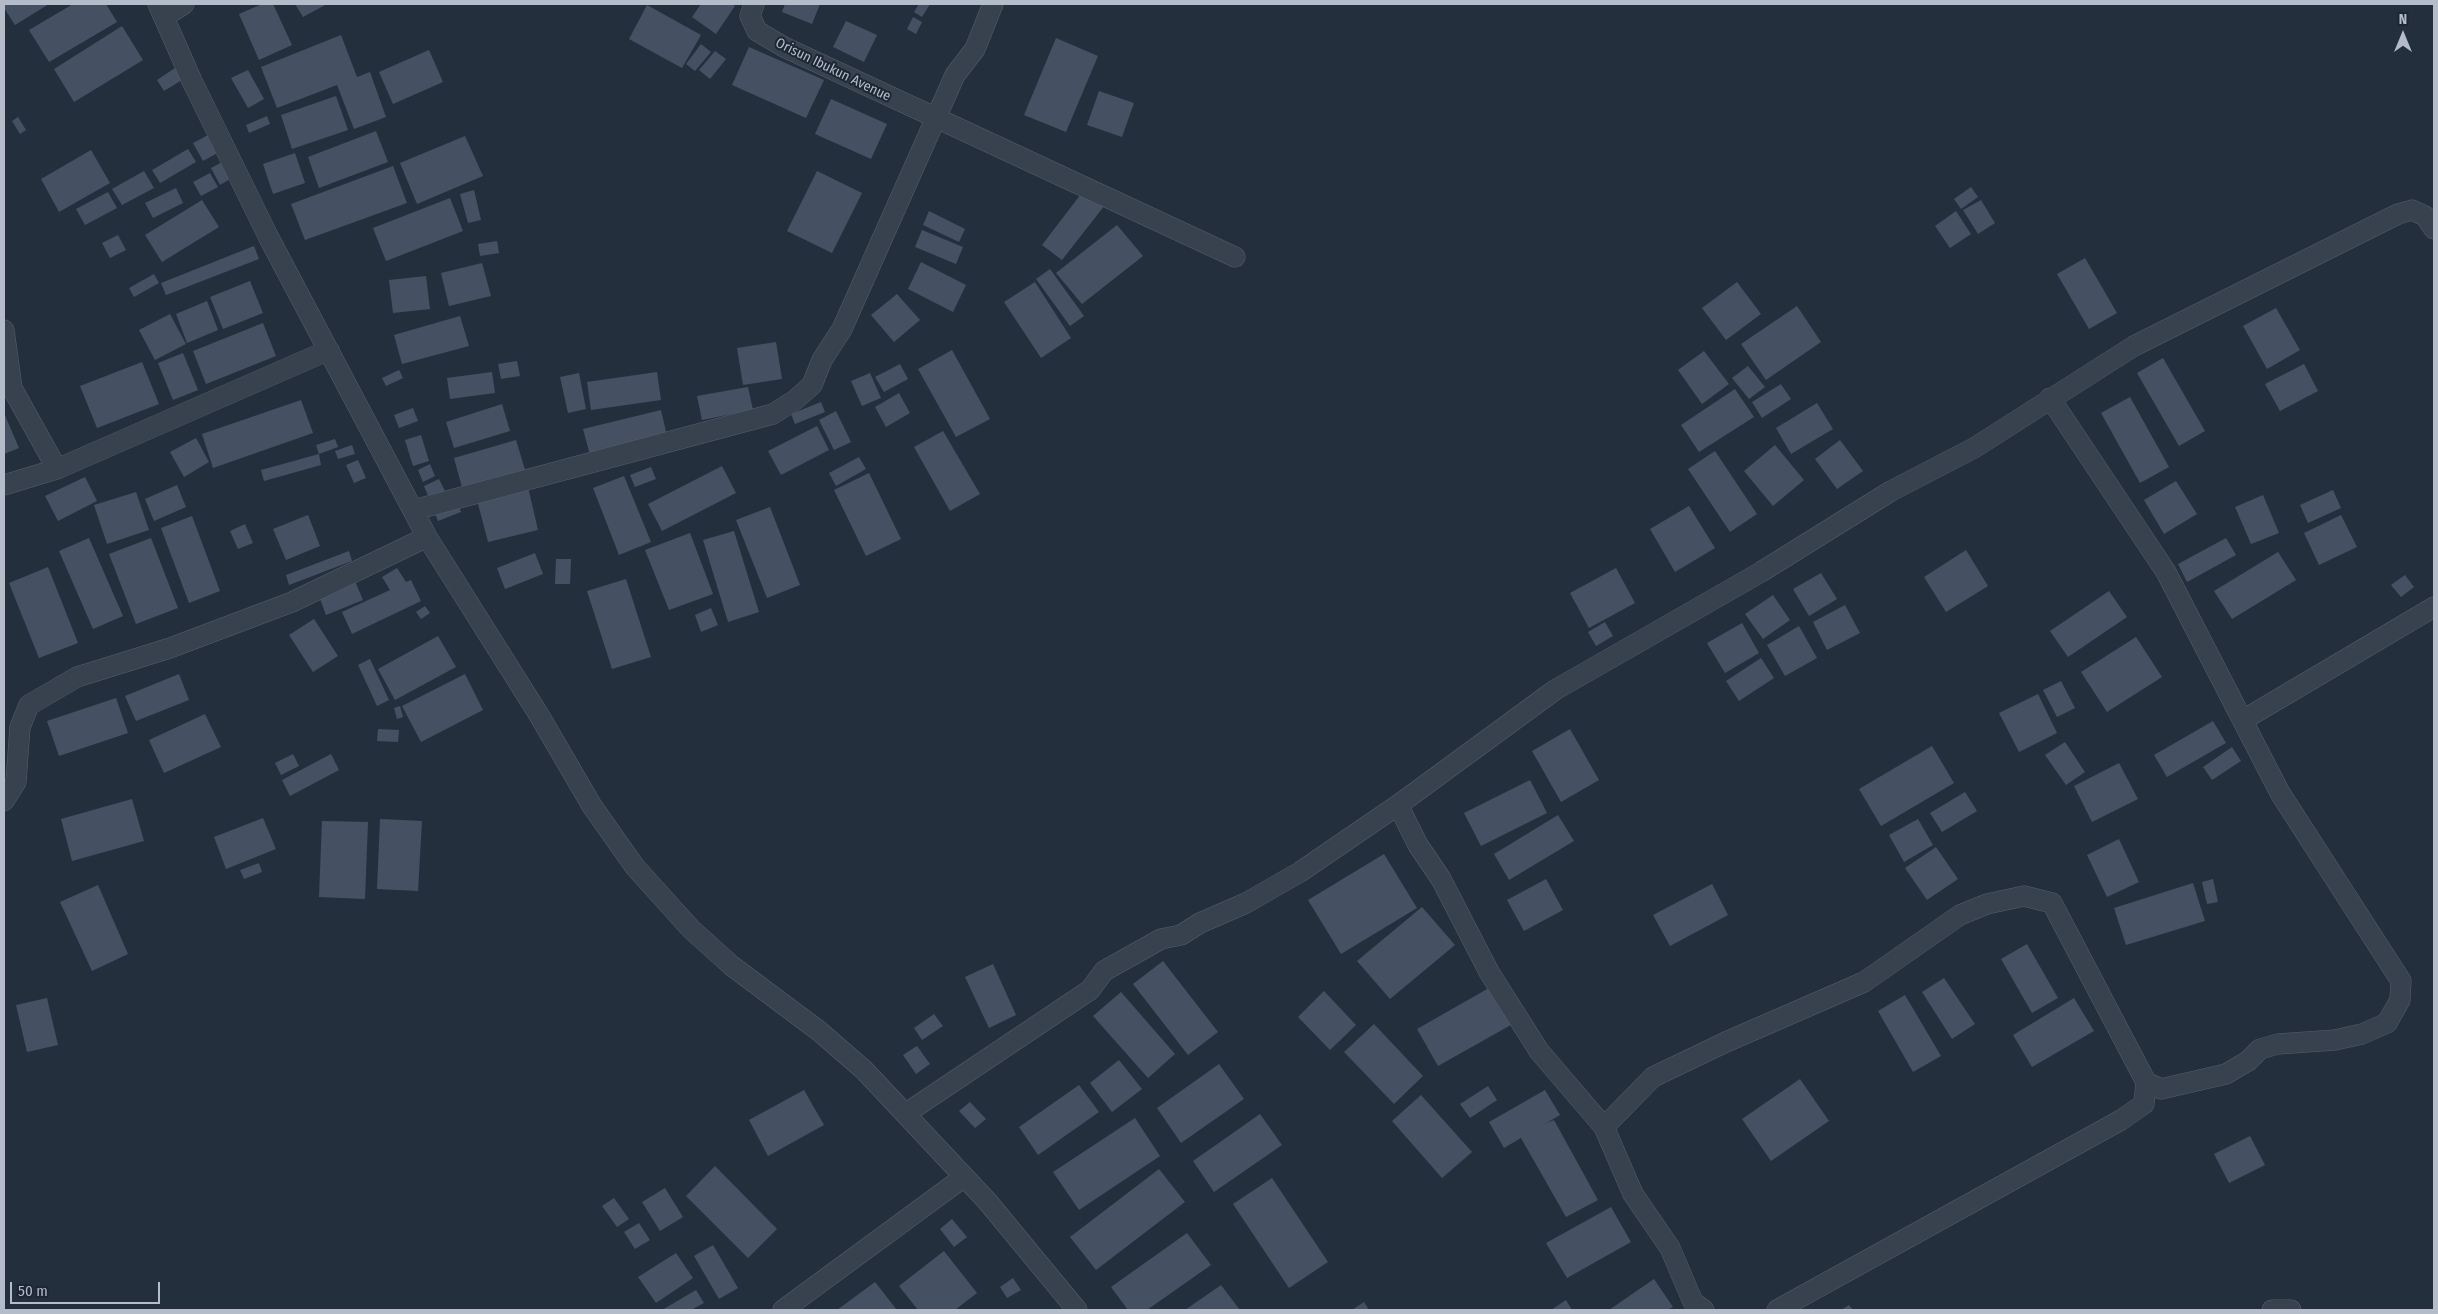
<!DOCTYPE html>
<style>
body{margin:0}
#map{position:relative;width:2438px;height:1314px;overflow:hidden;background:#242f3e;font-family:"Fira Sans Condensed",sans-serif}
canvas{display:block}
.frame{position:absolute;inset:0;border:5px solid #b4bcc9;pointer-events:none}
.north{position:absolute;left:2378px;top:10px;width:50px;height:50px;-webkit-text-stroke:4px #1d2633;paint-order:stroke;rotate:0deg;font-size:14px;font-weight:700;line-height:20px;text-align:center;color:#b4bcc9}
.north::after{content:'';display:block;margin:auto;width:18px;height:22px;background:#b4bcc9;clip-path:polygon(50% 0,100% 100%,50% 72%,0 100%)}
.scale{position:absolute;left:10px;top:1282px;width:150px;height:22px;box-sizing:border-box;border:2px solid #b4bcc9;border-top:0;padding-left:6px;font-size:15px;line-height:18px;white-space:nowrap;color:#b4bcc9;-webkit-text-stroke:4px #1d2633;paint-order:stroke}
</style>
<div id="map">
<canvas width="2438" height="1314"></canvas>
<div class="frame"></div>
<div class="north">N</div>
<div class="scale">50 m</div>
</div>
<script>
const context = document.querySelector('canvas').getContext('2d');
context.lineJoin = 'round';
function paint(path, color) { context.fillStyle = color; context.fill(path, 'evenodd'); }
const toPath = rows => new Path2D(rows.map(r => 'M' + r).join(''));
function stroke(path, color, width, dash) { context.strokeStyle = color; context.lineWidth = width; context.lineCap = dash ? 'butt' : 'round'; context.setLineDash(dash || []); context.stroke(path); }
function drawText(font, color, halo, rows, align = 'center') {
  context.font = font + ' "Fira Sans Condensed",sans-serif'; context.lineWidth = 4; context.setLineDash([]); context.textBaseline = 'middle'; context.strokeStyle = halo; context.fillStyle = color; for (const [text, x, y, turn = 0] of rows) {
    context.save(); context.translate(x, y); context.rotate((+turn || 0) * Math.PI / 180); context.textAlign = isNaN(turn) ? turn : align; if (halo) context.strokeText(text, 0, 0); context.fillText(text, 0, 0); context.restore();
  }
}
paint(toPath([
 [4,4,49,4,15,25,4,8],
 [73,4,106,4,117,22,49,62,29,30],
 [262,4,273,4,292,45,259,60,239,14],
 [295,4,327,4,303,17],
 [701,4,731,4,735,6,716,34,692,17],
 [785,4,820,4,812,24,782,12],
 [919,4,930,4,922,17,914,12],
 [647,5,701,35,682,68,629,39],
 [913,17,922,22,916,34,907,29],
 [846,21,877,35,864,62,833,47],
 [122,26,143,60,74,102,54,69],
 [341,35,357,77,370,72,386,117,354,129,337,85,277,108,261,67],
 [1056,38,1098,56,1066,132,1024,115],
 [701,44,711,52,695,71,686,64],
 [749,47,824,80,806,118,732,85],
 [429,50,443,82,393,104,379,72],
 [715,51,726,59,710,79,699,70],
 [175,68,182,80,164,91,157,80],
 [248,70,264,99,248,108,231,78],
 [1099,91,1134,103,1122,137,1087,125],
 [336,96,348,130,292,149,281,115],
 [831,99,887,124,871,159,815,134],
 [267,116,270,124,249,133,246,125],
 [18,117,26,130,20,134,12,121],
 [376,131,388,162,319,188,308,157],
 [212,133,221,151,203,161,193,143],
 [465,136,483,176,417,204,400,163],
 [188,149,196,162,160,183,152,170],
 [91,150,110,183,59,212,41,179],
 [295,153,305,183,273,194,263,164],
 [226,160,235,176,220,185,211,168],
 [393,166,407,203,305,240,291,204],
 [144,171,154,188,122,205,112,189],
 [817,171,862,193,832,253,787,231],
 [210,173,218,187,201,196,193,182],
 [1971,187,1978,197,1961,209,1954,199],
 [176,188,183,203,153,218,145,203],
 [474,190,481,220,468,223,460,194],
 [1084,190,1105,205,1062,260,1042,245],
 [108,192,117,208,85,225,76,209],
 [450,198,463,231,386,261,373,228],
 [202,200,219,227,162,262,145,235],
 [1981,200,1995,223,1978,234,1963,210],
 [929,211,965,229,959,242,923,225],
 [1956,211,1971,234,1950,248,1935,226],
 [1117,225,1143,256,1082,304,1056,273],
 [922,230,963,247,956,264,915,247],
 [118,235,126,250,110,258,102,243],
 [497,241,499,253,480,256,478,244],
 [254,246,259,259,166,295,161,283],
 [2085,258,2117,313,2089,329,2057,274],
 [921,262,966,285,953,312,908,289],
 [482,263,491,296,449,306,441,273],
 [1050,269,1084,316,1070,326,1036,279],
 [154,274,159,283,134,297,129,288],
 [426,276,430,309,393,313,389,280],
 [250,281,263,313,223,329,210,297],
 [1035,282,1071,338,1041,358,1004,302],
 [1737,282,1761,314,1726,340,1702,308],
 [897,294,920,320,894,342,871,315],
 [207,301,218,330,187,343,176,314],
 [1797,306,1821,342,1766,380,1741,344],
 [2276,308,2300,350,2267,369,2243,326],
 [170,314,186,344,155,360,139,330],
 [460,316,469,346,402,364,394,335],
 [263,323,276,356,206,384,193,351],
 [776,342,782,379,743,385,737,348],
 [952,350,990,419,956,437,918,369],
 [1704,351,1729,384,1702,404,1678,370],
 [183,353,198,390,173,400,158,363],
 [2163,358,2205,431,2179,446,2137,373],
 [517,361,520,376,501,379,498,364],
 [142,362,159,404,97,428,80,386],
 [900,364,908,379,884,392,875,377],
 [2304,364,2318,391,2280,411,2265,384],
 [1748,366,1765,387,1749,399,1732,378],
 [399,370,403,378,386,386,382,378],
 [492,372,495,393,450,399,447,378],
 [657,372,661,400,591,410,587,382],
 [579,373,586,409,568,413,560,377],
 [870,373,881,398,862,406,851,381],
 [1781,384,1791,399,1762,418,1752,402],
 [748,387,753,410,702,420,697,396],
 [1735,389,1754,417,1699,452,1681,425],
 [899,393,910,413,886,427,875,407],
 [2130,397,2169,467,2140,483,2101,413],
 [301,400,313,433,213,468,202,434],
 [821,402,825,412,795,424,791,414],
 [1817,403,1833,429,1791,454,1776,428],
 [502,404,510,431,454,448,446,422],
 [413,408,418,421,399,428,394,415],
 [661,410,667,436,590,455,583,429],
 [836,411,851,442,834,450,819,420],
 [4,413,19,448,4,454],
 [817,426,829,450,781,475,768,451],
 [943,431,980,494,950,511,914,447],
 [421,435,429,461,413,466,405,440],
 [196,438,209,462,184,477,170,452],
 [335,439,338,447,319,454,316,445],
 [516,440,526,473,463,491,454,458],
 [1840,440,1863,471,1837,489,1815,459],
 [352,445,355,454,338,459,335,451],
 [1775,445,1804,480,1773,506,1744,471],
 [1715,451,1757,514,1730,532,1688,469],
 [319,454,321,465,264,481,261,470],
 [859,457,866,469,836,486,829,473],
 [358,460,366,478,354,483,346,465],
 [430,464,435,476,423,482,418,470],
 [722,466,736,493,662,531,648,504],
 [651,467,656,479,635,487,630,475],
 [869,473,901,539,866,556,834,490],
 [624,476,651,542,619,555,593,488],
 [85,477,97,501,58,521,45,496],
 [439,479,445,491,429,498,424,486],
 [2176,481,2197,514,2164,534,2144,500],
 [177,485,186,507,154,521,145,499],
 [528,487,538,530,488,542,477,500],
 [2333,490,2341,508,2308,523,2300,505],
 [136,492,149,530,107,544,94,505],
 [2263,495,2279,533,2251,544,2235,507],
 [457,500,461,512,438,521,433,509],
 [1689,506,1715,548,1675,572,1650,529],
 [770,507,800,585,767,598,736,520],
 [308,515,320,546,286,560,273,529],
 [2341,515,2357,547,2319,565,2304,533],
 [192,516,220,591,189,603,161,528],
 [245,524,253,543,238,549,230,531],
 [734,531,759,612,728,622,703,540],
 [690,533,713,594,669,610,645,550],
 [89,538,123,616,93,629,59,551],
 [151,538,178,608,136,624,109,554],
 [2226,538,2236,555,2187,582,2178,564],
 [1966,550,1988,586,1946,612,1924,577],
 [349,551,352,561,289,585,286,575],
 [2278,552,2296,580,2232,619,2214,591],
 [535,553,543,574,505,589,497,568],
 [556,559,571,559,570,584,555,584],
 [48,567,78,643,39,658,9,583],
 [397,568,406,582,411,580,421,601,352,634,342,612,390,590,382,577],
 [1616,568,1635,603,1589,628,1570,593],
 [1821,573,1837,599,1809,616,1793,589],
 [2405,575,2414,587,2401,597,2391,585],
 [626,579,651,657,612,669,587,591],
 [355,581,363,600,326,615,319,596],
 [2109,591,2127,617,2068,657,2050,631],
 [1773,595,1790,620,1763,639,1745,614],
 [1845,605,1860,633,1827,650,1813,622],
 [425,606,430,613,421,619,416,612],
 [711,608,718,625,701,632,695,615],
 [314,619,338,656,313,672,289,635],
 [1605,622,1613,636,1596,646,1588,632],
 [1742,623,1759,653,1725,673,1707,643],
 [1799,626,1817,658,1785,676,1767,645],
 [438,636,456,667,395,700,378,669],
 [2136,637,2162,677,2107,712,2081,672],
 [1761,658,1774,678,1739,701,1726,681],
 [370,659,389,700,377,706,358,665],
 [179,674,189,700,136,721,125,696],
 [465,674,483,710,421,742,402,706],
 [2061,681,2075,708,2057,717,2043,690],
 [2038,694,2057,733,2019,752,1999,713],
 [116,698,128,733,59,756,47,721],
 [400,706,403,717,397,719,394,708],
 [205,714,221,747,164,773,149,740],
 [2213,721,2226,743,2167,777,2154,755],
 [378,729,399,730,398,742,377,741],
 [1570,729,1599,780,1561,802,1532,751],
 [2065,742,2085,772,2066,785,2045,755],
 [1932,746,1954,783,1881,826,1859,789],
 [2232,747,2241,761,2212,780,2203,767],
 [293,754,299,766,281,775,275,763],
 [331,754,339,770,290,796,282,780],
 [2119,763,2138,799,2092,822,2074,786],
 [1530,780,1547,813,1481,846,1464,813],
 [1965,792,1977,811,1942,832,1930,813],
 [132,799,144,841,72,861,61,819],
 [1558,815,1574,841,1509,880,1494,854],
 [263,818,276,849,226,869,214,837],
 [380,819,422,821,418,891,377,889],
 [1918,819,1933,845,1904,862,1889,835],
 [322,821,368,822,365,899,319,897],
 [2119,839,2139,882,2107,897,2087,855],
 [1936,847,1958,879,1927,900,1905,868],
 [1384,854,1417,908,1341,954,1308,900],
 [259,863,262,872,244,879,240,870],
 [1546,879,1563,910,1524,931,1507,900],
 [2213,879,2218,902,2207,904,2202,882],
 [2193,883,2205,921,2126,945,2114,908],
 [1712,884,1728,915,1670,946,1653,915],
 [98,885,128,954,92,971,60,902],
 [1422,907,1455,945,1390,999,1357,961],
 [2027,944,2058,998,2032,1013,2001,959],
 [1163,961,1218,1032,1188,1055,1133,984],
 [993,964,1016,1015,989,1028,965,977],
 [1944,978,1975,1024,1952,1039,1922,992],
 [1496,984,1518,1021,1438,1066,1417,1029],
 [1324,991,1356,1025,1330,1050,1298,1017],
 [1121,992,1175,1054,1148,1078,1093,1016],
 [1905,995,1941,1056,1913,1072,1878,1011],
 [47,998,58,1045,27,1052,16,1005],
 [2074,998,2094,1031,2032,1067,2013,1035],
 [934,1014,943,1026,922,1040,914,1028],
 [1374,1024,1423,1076,1394,1104,1344,1052],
 [917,1046,930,1064,916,1074,903,1055],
 [1119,1060,1142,1089,1112,1112,1090,1083],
 [1219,1064,1244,1099,1181,1143,1157,1108],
 [1800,1079,1829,1121,1771,1161,1742,1119],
 [1079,1085,1099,1112,1038,1155,1019,1127],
 [1488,1086,1497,1100,1470,1118,1460,1104],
 [804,1090,824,1125,768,1156,749,1120],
 [1545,1090,1560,1115,1545,1124,1554,1120,1598,1200,1566,1217,1521,1138,1504,1148,1489,1122],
 [1421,1095,1472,1152,1442,1178,1392,1121],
 [970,1102,986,1119,975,1128,959,1111],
 [1260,1114,1282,1145,1214,1192,1193,1161],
 [1135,1118,1160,1156,1079,1210,1053,1172],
 [2250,1136,2265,1165,2229,1183,2214,1154],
 [715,1166,777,1229,748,1258,686,1196],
 [1159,1169,1185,1202,1096,1270,1070,1237],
 [1272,1178,1328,1262,1289,1288,1233,1204],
 [665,1188,683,1217,660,1231,642,1202],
 [614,1198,629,1219,617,1227,602,1206],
 [1611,1207,1631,1242,1567,1278,1546,1243],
 [952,1219,967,1237,954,1247,940,1229],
 [639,1223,650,1240,635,1249,624,1232],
 [1187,1233,1211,1265,1147,1310,1128,1310,1111,1287],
 [713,1245,738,1288,719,1299,694,1256],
 [944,1251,977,1293,955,1310,918,1310,899,1286],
 [676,1253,693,1278,656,1303,638,1277],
 [1013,1278,1021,1290,1007,1298,1000,1287],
 [1654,1279,1673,1307,1667,1310,1609,1310],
 [875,1282,897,1310,837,1310],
 [1221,1285,1240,1310,1185,1310],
 [696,1290,704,1303,691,1310,662,1310],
 [1566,1300,1572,1310,1551,1310],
 [1364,1302,1369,1310,1352,1310],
 [1849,1305,1853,1310,1841,1310]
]), '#455162');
const minor = toPath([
 [158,4,192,81,269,238,427,537,539,715,592,806,635,867,691,929,732,966,819,1031,864,1070,987,1201,1077,1310],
 [754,4,750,16,757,31,784,47,1235,257],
 [165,16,184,4],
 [4,330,12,388,57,469],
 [2050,398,2166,572,2280,793,2401,981,2400,1000,2387,1023,2362,1034,2335,1040,2278,1044,2260,1049,2248,1061,2226,1074,2161,1089,2146,1082],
 [4,485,57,469,329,350],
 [414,510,773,414,795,400,812,385,822,360,842,329,955,75,975,49,993,4],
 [2243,720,2434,607],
 [4,801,16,782,20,727,29,705,77,677,170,648,292,602,427,537],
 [1398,805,1418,845,1441,879,1489,972,1539,1051,1604,1127,1633,1194,1670,1248,1693,1302,1704,1310],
 [905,1114,1090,990,1104,971,1161,939,1181,935,1200,923,1246,903,1300,872,1398,805,1555,690,1761,572,1891,491,1974,448,2134,346,2398,214,2412,210,2425,216,2434,229],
 [1604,1127,1653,1077,1726,1042,1864,982,1960,915,1987,904,2024,896,2052,903,2146,1082,2144,1104,2121,1120,1777,1310],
 [783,1310,964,1177],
 [2272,1310,2291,1310]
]);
stroke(minor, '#565f6c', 21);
stroke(minor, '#38414e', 20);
drawText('14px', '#b4bcc9', '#1d2633', [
 ["Orisun Ibukun Avenue",833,70,26]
]);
</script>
